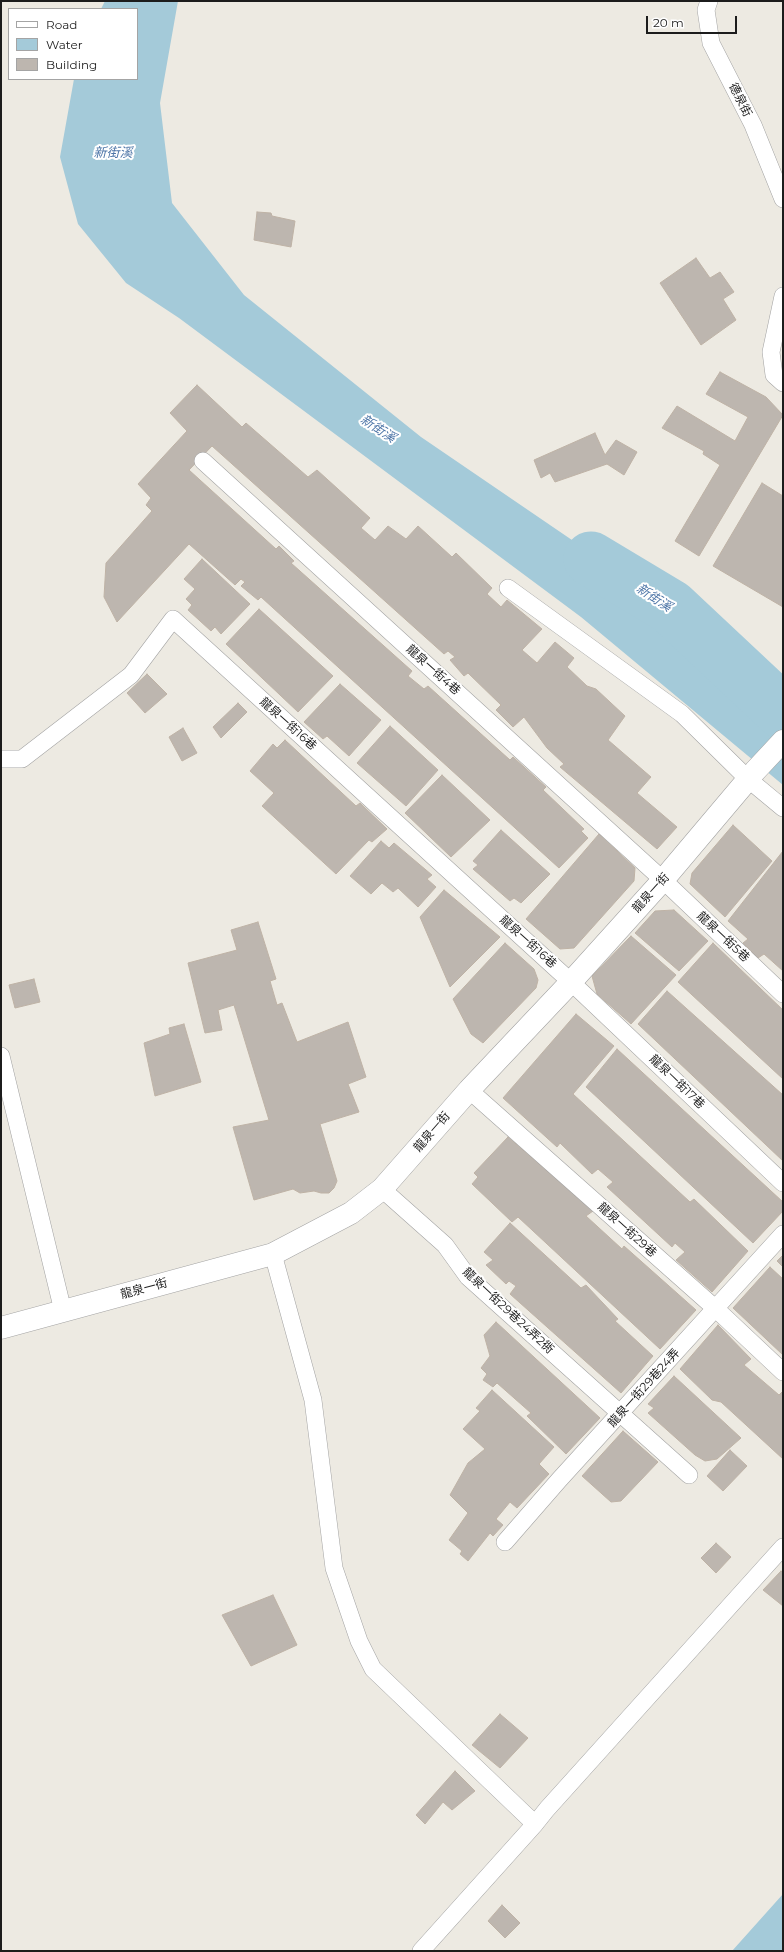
<!DOCTYPE html>
<meta charset="utf-8">
<style>
body{margin:0}
#map{position:relative;width:784px;height:1952px;overflow:hidden;background:#edeae2;font-family:Montserrat,sans-serif}
canvas{display:block}
.frame{position:absolute;inset:0;border:2px solid #1c1c1c;pointer-events:none}
.legend{position:absolute;left:8px;top:8px;width:130px;height:72px;box-sizing:border-box;background:#fff;border:1px solid #a4a4a4;margin:0;padding:5px 7px;list-style:none;font-size:12px;color:#1c1c1c}
.legend li{display:flex;align-items:center;gap:8px;height:20px}
.legend b{width:20px;border:1px solid #a4a4a4}
.scale{position:absolute;left:646px;top:16px;width:91px;height:18px;box-sizing:border-box;border:2px solid #1c1c1c;border-top:0;padding-left:5px;font-size:12px;line-height:14px;white-space:nowrap;color:#1c1c1c;-webkit-text-stroke:3px #fff;paint-order:stroke}
</style>
<div id="map">
<canvas width="784" height="1952"></canvas>
<div class="frame"></div>
<ul class="legend">
<li><b style="height:5px;background:#fff"></b>Road</li>
<li><b style="height:11px;background:#a4cad9"></b>Water</li>
<li><b style="height:11px;background:#bdb6af"></b>Building</li>
</ul>
<div class="scale">20 m</div>
</div>
<script>
const context = document.querySelector('canvas').getContext('2d');
context.lineJoin = 'round';
function paint(path, color) { context.fillStyle = color; context.fill(path, 'evenodd'); }
const toPath = rows => new Path2D(rows.map(r => 'M' + r).join(''));
function stroke(path, color, width, dash) { context.strokeStyle = color; context.lineWidth = width; context.lineCap = dash ? 'butt' : 'round'; context.setLineDash(dash || []); context.stroke(path); }
function drawText(font, color, halo, rows, align = 'center') {
  context.font = font + ' Montserrat,"Noto Sans TC",sans-serif'; context.lineWidth = 4; context.setLineDash([]); context.textBaseline = 'middle'; context.strokeStyle = halo; context.fillStyle = color; for (const [text, x, y, turn = 0] of rows) {
    context.save(); context.translate(x, y); context.rotate((+turn || 0) * Math.PI / 180); context.textAlign = isNaN(turn) ? turn : align; if (halo) context.strokeText(text, 0, 0); context.fillText(text, 0, 0); context.restore();
  }
}
paint(toPath([
 [105,1,178,1,160,103,172,203,244,295,421,437,783,684,783,785,581,617,179,318,126,283,78,224,60,157,74,79,137,79,137,9,101,9],
 [783,1894,783,1951,732,1951]
]), '#a4cad9');
stroke(toPath([
 [591,559,671,607,783,712]
]), '#a4cad9', 55);
const building = toPath([
 [257,212,271,213,272,216,295,221,291,247,254,240,257,212],
 [696,258,710,278,720,272,734,292,723,299,736,320,701,345,660,283,696,258],
 [720,372,766,397,783,415,699,556,675,541,720,465,703,454,704,451,662,428,677,406,735,441,748,417,706,394,720,372],
 [197,385,242,427,246,423,308,477,317,470,370,518,361,528,375,540,388,526,406,539,418,526,452,557,456,553,492,588,487,594,501,607,507,600,542,629,522,650,537,663,555,642,574,658,567,667,587,686,596,689,625,716,608,740,651,777,637,793,677,827,657,849,560,767,564,764,547,748,524,717,513,727,496,710,501,705,468,673,464,676,450,660,455,657,448,651,444,654,212,446,189,470,276,549,279,546,294,561,291,563,412,671,408,676,424,689,428,686,510,760,513,757,546,787,543,790,584,829,581,831,588,838,559,868,261,597,258,600,241,586,245,582,241,579,235,585,189,544,117,622,104,597,106,563,152,511,146,505,151,498,138,484,187,431,170,413,197,385],
 [595,433,605,455,616,440,637,452,624,475,607,464,555,482,550,473,541,478,534,460,595,433],
 [762,483,783,496,783,607,713,566,762,483],
 [202,559,250,604,221,634,215,627,211,631,188,610,192,605,186,599,195,589,184,579,202,559],
 [259,609,333,676,298,712,226,644,259,609],
 [147,674,167,694,145,713,127,693,147,674],
 [340,684,381,720,349,756,327,736,323,739,304,722,340,684],
 [238,703,247,712,221,738,213,727,238,703],
 [390,726,438,770,406,806,357,763,390,726],
 [183,728,197,753,182,761,169,737,183,728],
 [285,740,356,806,360,803,387,829,372,842,369,840,336,874,262,806,274,793,250,771,273,744,277,748,285,740],
 [442,775,490,820,451,857,405,813,442,775],
 [733,825,772,861,725,917,690,884,692,873,733,825],
 [501,830,550,874,521,903,514,898,510,901,473,869,478,865,473,861,501,830],
 [599,834,635,868,634,881,574,948,560,949,526,919,599,834],
 [381,841,389,848,394,843,432,875,427,879,436,887,418,907,398,888,393,892,382,883,371,894,350,876,381,841],
 [783,851,783,971,764,954,758,958,743,943,748,939,728,921,783,851],
 [444,890,500,937,450,987,420,917,444,890],
 [674,910,708,941,679,971,635,933,655,911,674,910],
 [258,922,276,979,270,981,277,1005,282,1003,297,1042,348,1022,366,1077,348,1084,359,1112,320,1124,337,1181,334,1188,329,1193,321,1193,314,1191,300,1193,293,1189,254,1200,233,1127,269,1120,234,1005,218,1010,222,1030,205,1033,188,963,237,950,231,930,258,922],
 [631,936,676,975,631,1024,597,994,592,976,631,936],
 [505,943,534,969,538,980,536,988,483,1043,471,1034,453,999,505,943],
 [713,943,783,1010,783,1079,678,982,713,943],
 [34,979,40,1002,15,1008,9,985,34,979],
 [667,991,783,1095,783,1161,638,1024,667,991],
 [576,1014,614,1046,573,1094,690,1202,694,1199,748,1251,712,1292,676,1260,685,1252,675,1243,672,1247,607,1187,613,1182,598,1169,592,1174,560,1143,557,1147,503,1098,576,1014],
 [184,1024,201,1082,155,1096,144,1043,170,1034,169,1028,184,1024],
 [617,1049,783,1202,783,1211,753,1243,586,1087,617,1049],
 [508,1137,593,1211,586,1216,622,1249,624,1246,696,1310,660,1349,518,1217,512,1222,472,1184,478,1177,474,1173,508,1137],
 [510,1223,581,1288,586,1285,618,1319,615,1321,653,1356,621,1393,510,1294,516,1286,509,1281,506,1284,486,1265,493,1260,484,1252,510,1223],
 [783,1255,783,1267,777,1261,783,1255],
 [770,1267,783,1279,783,1355,733,1308,770,1267],
 [496,1322,600,1418,566,1454,527,1416,531,1413,497,1383,493,1387,483,1380,487,1374,481,1368,490,1356,484,1335,496,1322],
 [718,1325,751,1359,744,1365,779,1395,783,1391,783,1459,721,1402,712,1400,680,1369,718,1325],
 [674,1376,741,1438,717,1459,705,1461,695,1455,648,1413,654,1408,648,1404,674,1376],
 [492,1390,554,1447,539,1464,549,1474,517,1508,510,1502,496,1519,503,1525,493,1536,490,1533,468,1561,460,1554,462,1551,449,1540,468,1513,450,1495,468,1463,485,1449,463,1429,480,1411,476,1408,492,1390],
 [623,1431,658,1462,621,1501,611,1502,582,1476,623,1431],
 [730,1450,747,1466,723,1491,707,1476,730,1450],
 [716,1543,731,1557,716,1573,701,1558,716,1543],
 [781,1571,783,1573,783,1606,763,1590,781,1571],
 [273,1595,297,1645,251,1666,222,1615,273,1595],
 [500,1714,528,1738,500,1768,472,1745,500,1714],
 [455,1771,475,1791,452,1810,443,1802,425,1824,416,1815,455,1771],
 [502,1905,520,1923,505,1938,488,1921,502,1905]
]);
paint(building, '#bdb6af');
stroke(building, '#beb2a5', 1);
const lane = toPath([
 [709,1,706,10,711,43,753,125,783,199],
 [783,296,771,352,774,375,783,383],
 [203,461,663,880,783,994],
 [508,588,682,714,748,779,783,808],
 [1,759,22,759,131,675,173,619,571,982,783,1183],
 [1,1056,63,1311],
 [469,1090,716,1309,783,1372],
 [382,1189,445,1245,468,1277,689,1475],
 [273,1254,313,1400,334,1568,359,1641,373,1669,535,1824],
 [505,1542,559,1480,783,1234],
 [421,1951,535,1824,547,1809,783,1547]
]);
const street = toPath([
 [1,1328,273,1254,351,1213,382,1189,469,1090,571,982,663,880,755,771,783,741]
]);
stroke(lane, '#a3a3a3', 18);
stroke(street, '#a3a3a3', 23);
stroke(lane, '#fff', 17);
stroke(street, '#fff', 22);
drawText('12px', '#1c1c1c', '#fff', [
 ["德泉街",740,100,63],
 ["龍泉一街4巷",433,670,42],
 ["龍泉一街16巷",288,724,42],
 ["龍泉一街",651,893,-48],
 ["龍泉一街5巷",723,937,43],
 ["龍泉一街16巷",528,942,42],
 ["龍泉一街17巷",677,1082,44],
 ["龍泉一街",432,1132,-49],
 ["龍泉一街29巷",627,1230,42],
 ["龍泉一街",144,1289,-15],
 ["龍泉一街29巷24弄2衖",508,1311,43],
 ["龍泉一街29巷24弄",644,1388,-48]
]);
drawText('italic 13px', '#4d75a7', '#fff', [
 ["新街溪",113,153],
 ["新街溪",378,429,33],
 ["新街溪",654,598,33]
]);
</script>
